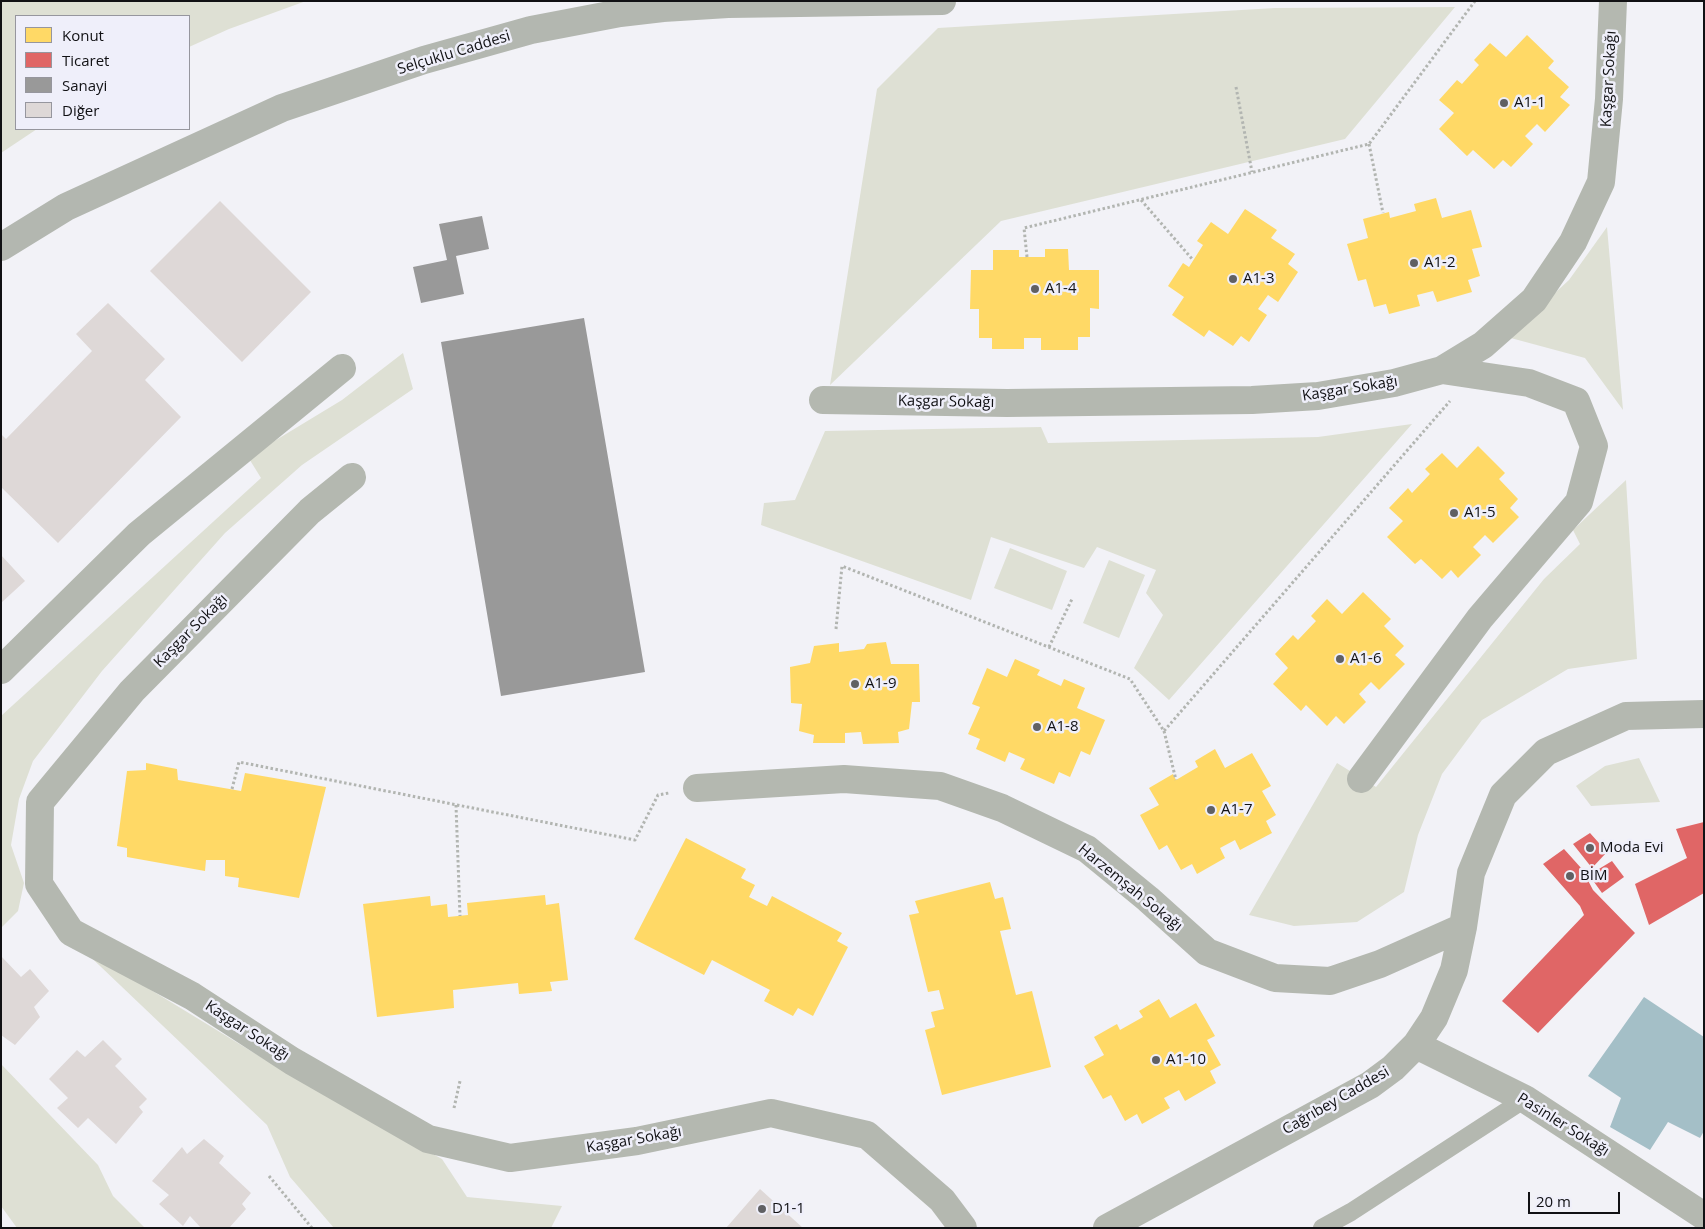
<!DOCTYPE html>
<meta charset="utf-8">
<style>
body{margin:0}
#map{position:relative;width:1705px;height:1229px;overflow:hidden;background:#f2f2f7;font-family:"Open Sans",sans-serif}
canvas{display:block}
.frame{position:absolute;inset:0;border:2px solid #111114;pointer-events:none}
.legend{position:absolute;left:15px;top:15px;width:175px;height:115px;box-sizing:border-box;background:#efeffa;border:1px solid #96969e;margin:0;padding:6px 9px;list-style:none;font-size:15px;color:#111114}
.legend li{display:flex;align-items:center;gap:10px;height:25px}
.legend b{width:25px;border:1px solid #96969e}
.scale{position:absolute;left:1528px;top:1192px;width:92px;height:22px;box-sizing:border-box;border:2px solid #111114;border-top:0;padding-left:6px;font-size:15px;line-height:18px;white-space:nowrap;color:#111114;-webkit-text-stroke:4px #efeffa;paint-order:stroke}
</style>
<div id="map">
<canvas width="1705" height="1229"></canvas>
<div class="frame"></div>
<ul class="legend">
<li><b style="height:14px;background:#ffd966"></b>Konut</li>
<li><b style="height:14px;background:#e06666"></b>Ticaret</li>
<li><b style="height:14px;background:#999"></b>Sanayi</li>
<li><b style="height:14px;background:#ded8d7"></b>Diğer</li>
</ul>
<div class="scale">20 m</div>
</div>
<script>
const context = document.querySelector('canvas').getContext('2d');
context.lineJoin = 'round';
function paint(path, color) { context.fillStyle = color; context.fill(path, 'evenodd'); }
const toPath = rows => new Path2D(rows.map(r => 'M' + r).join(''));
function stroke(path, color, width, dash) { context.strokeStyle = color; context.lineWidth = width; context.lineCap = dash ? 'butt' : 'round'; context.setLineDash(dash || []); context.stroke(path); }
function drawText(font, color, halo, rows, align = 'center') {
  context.font = font + ' "Open Sans",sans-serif'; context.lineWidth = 5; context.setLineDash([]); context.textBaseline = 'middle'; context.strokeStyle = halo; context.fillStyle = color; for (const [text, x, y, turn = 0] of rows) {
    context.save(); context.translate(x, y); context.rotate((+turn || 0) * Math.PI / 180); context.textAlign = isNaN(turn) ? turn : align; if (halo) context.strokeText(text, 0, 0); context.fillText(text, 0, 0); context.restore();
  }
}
paint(toPath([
 [1,1,306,1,229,29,189,47,189,16,16,16,16,129,37,129,1,153],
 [1455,7,1345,139,1001,221,830,385,877,89,938,28,1275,8],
 [1607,227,1623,410,1585,358,1507,337,1569,280],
 [403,353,413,389,302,465,225,533,102,671,33,761,19,799,11,845,24,883,18,911,1,928,1,716,261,478,248,457,342,400],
 [1412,424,1169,700,1134,668,1163,615,1146,593,1156,570,1097,547,1084,568,991,537,971,600,761,525,764,503,795,500,825,431,1041,427,1048,443,1318,437],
 [1626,480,1637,659,1568,669,1482,720,1442,774,1418,835,1404,892,1357,922,1294,926,1249,915,1337,763,1376,787,1544,579,1580,544,1573,530],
 [1010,548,1067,571,1052,610,994,588],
 [1109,560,1145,575,1119,638,1083,623],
 [1639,758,1660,802,1591,806,1576,786,1605,766],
 [79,946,305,1084,442,1159,467,1197,562,1206,551,1228,334,1228,290,1177,267,1125],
 [1,1064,98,1165,113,1196,145,1228,17,1228,1,1206]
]), '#dee0d4');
paint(toPath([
 [1644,997,1704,1037,1704,1131,1700,1138,1668,1122,1650,1150,1610,1127,1621,1098,1588,1076]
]), '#a4bfc7');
paint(toPath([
 [1527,35,1554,61,1548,68,1569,87,1560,97,1570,105,1545,132,1537,124,1525,136,1533,144,1511,167,1503,160,1494,169,1473,150,1467,156,1439,129,1454,113,1439,100,1457,80,1462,84,1479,65,1474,60,1490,43,1506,57],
 [1436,198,1442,218,1471,210,1482,247,1472,249,1480,276,1468,280,1472,292,1437,302,1433,291,1417,295,1420,306,1389,314,1386,304,1374,307,1366,279,1358,281,1347,244,1368,238,1363,219,1389,212,1390,218,1416,211,1414,204],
 [1245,209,1277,230,1271,238,1295,254,1288,264,1298,272,1278,302,1268,295,1258,309,1267,315,1249,342,1241,336,1233,346,1209,330,1204,337,1172,315,1184,297,1168,286,1183,263,1189,267,1203,245,1197,241,1211,222,1228,234],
 [1045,249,1068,249,1069,270,1099,270,1099,309,1090,308,1090,337,1078,337,1078,350,1041,350,1041,338,1024,338,1024,349,992,349,992,338,979,338,979,309,970,309,971,270,993,270,993,250,1019,250,1019,257,1045,257],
 [1478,446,1505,473,1499,479,1518,499,1510,508,1519,517,1493,543,1485,535,1473,547,1481,555,1458,578,1451,570,1442,579,1421,559,1415,564,1387,537,1403,521,1389,508,1408,488,1412,493,1430,474,1425,469,1442,453,1457,468],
 [1363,592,1391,619,1384,626,1404,646,1395,655,1405,664,1379,690,1371,682,1359,694,1366,702,1344,724,1336,716,1327,726,1306,705,1301,711,1273,684,1288,668,1275,654,1293,635,1298,640,1316,621,1311,616,1327,599,1342,614],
 [886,642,891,664,919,664,920,702,912,702,909,729,898,732,899,743,863,744,861,732,845,733,845,743,813,743,814,735,799,731,802,704,791,703,790,667,810,663,814,646,839,643,839,652,864,649,867,644],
 [1015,659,1040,670,1037,675,1061,686,1064,679,1085,688,1077,708,1105,720,1090,755,1081,751,1070,777,1059,772,1054,784,1020,769,1025,759,1009,752,1005,762,976,749,980,739,968,734,980,707,972,704,987,668,1007,677],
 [1215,749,1225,768,1252,753,1271,786,1262,791,1276,815,1266,821,1272,833,1240,850,1235,840,1220,848,1225,858,1197,874,1192,864,1181,870,1167,845,1159,850,1140,815,1159,805,1149,788,1173,774,1176,780,1198,767,1195,761],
 [146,763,177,769,178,780,241,791,245,773,326,787,299,898,238,887,239,878,225,876,225,860,206,860,205,871,127,857,127,848,117,846,127,771,146,770],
 [686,838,746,869,741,878,755,885,749,897,767,906,772,896,842,933,837,941,848,947,813,1016,798,1008,793,1016,764,1001,770,990,712,960,704,975,634,939],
 [990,882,995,899,1003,897,1011,929,1000,931,1016,995,1032,991,1051,1067,942,1095,925,1030,935,1027,931,1012,944,1009,939,990,928,992,909,915,919,913,915,901],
 [545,895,546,905,559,903,568,980,550,982,552,991,519,994,518,983,453,990,454,1008,377,1017,363,904,430,896,431,906,447,904,448,917,468,915,467,903],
 [1159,999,1170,1018,1196,1003,1215,1036,1207,1040,1221,1065,1210,1071,1216,1083,1185,1101,1179,1090,1164,1098,1170,1108,1142,1124,1137,1114,1125,1121,1111,1095,1103,1099,1084,1066,1104,1055,1094,1037,1117,1024,1120,1030,1143,1017,1139,1011]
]), '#ffd966');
paint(toPath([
 [1704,822,1704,893,1649,925,1635,884,1687,858,1676,829],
 [1590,833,1607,852,1592,868,1573,844],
 [1564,849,1582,869,1593,890,1635,933,1538,1033,1502,1001,1584,915,1580,906,1543,864],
 [1612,861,1624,877,1602,893,1589,875]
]), '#e06666');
paint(toPath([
 [482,216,489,249,456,256,464,294,421,303,413,267,447,260,439,224],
 [584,318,645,672,501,696,441,342]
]), '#999');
paint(toPath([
 [220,201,311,292,242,362,150,271],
 [108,303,165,359,145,380,181,417,58,543,1,487,1,434,6,439,92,351,76,334],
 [1,555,25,581,1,603],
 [1,956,21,977,30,969,49,991,34,1007,40,1017,15,1045,1,1035],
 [103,1040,122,1059,115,1066,147,1099,139,1107,143,1112,116,1144,88,1118,78,1128,57,1108,68,1098,49,1079,77,1050,85,1057],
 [204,1139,224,1156,219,1163,251,1193,242,1204,246,1209,229,1228,201,1228,190,1216,183,1226,159,1204,169,1195,152,1181,182,1147,187,1154],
 [760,1189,803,1228,726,1228]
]), '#ded8d7');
stroke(toPath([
 [1236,87,1252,172],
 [1369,144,1383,213],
 [1141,200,1193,260],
 [1027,257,1024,228,1369,144,1475,1],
 [836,629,842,566,1130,679,1164,731,1450,401],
 [1049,647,1072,599],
 [1164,731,1176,780],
 [232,789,239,762,635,840,658,795,669,793],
 [456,805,460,916],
 [454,1108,460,1081],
 [269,1176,312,1228]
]), '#b2b5b1', 3, [2.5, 2.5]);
stroke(toPath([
 [1322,1228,1351,1212,1525,1099]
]), '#b4b8b0', 18);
stroke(toPath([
 [823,400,1007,403,1252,400,1318,396,1394,383,1442,370,1483,345,1534,300,1573,242,1601,182,1609,99,1613,1],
 [352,477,310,511,132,691,40,802,39,884,71,932,192,996,292,1061,428,1139,510,1158,637,1141,771,1113,867,1135,942,1200,963,1228],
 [1,670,139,534,342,368],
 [1361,779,1480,618,1579,502,1594,446,1576,401,1529,383,1442,370],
 [697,788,844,779,940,786,1002,808,1087,849,1148,899,1207,952,1275,978,1330,981,1380,964,1463,927],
 [1416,1045,1525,1099,1704,1216],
 [1107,1228,1370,1085,1393,1068,1416,1045,1434,1018,1454,970,1463,927,1471,873,1503,795,1546,752,1626,716,1704,714]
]), '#b4b8b0', 28);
stroke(toPath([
 [1,247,66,207,282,108,424,60,531,30,620,13,663,8,728,4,942,1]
]), '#b3b7b0', 28);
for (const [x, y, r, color] of [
 [1504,103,5,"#606063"],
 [1414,263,5,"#606063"],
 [1233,279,5,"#606063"],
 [1035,289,5,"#606063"],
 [1454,513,5,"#606063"],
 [1340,659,5,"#606063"],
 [855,684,5,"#606063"],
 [1037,727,5,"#606063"],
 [1211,810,5,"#606063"],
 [1590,848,5,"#606063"],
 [1570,876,5,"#606063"],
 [1156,1060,5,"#606063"],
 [762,1209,5,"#606063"]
]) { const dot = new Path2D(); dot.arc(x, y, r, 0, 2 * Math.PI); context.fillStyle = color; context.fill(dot); stroke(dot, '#efeffa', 2); }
drawText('15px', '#111114', '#efeffa', [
 ["Selçuklu Caddesi",454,53,-17],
 ["Kaşgar Sokağı",1609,79,-87],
 ["Kaşgar Sokağı",1350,389,-9],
 ["Kaşgar Sokağı",946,402,1],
 ["Kaşgar Sokağı",191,631,-45],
 ["Harzemşah Sokağı",1130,888,39],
 ["Kaşgar Sokağı",247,1031,33],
 ["Cağrıbey Caddesi",1336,1101,-30],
 ["Pasinler Sokağı",1563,1125,32],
 ["Kaşgar Sokağı",634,1140,-10]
]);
drawText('15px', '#111114', '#efeffa', [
 ["A1-1",1514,103],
 ["A1-2",1424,263],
 ["A1-3",1243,279],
 ["A1-4",1045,289],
 ["A1-5",1464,513],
 ["A1-6",1350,659],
 ["A1-9",865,684],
 ["A1-8",1047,727],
 ["A1-7",1221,810],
 ["Moda Evi",1600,848],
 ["BİM",1580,876],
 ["A1-10",1166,1060],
 ["D1-1",772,1209]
], 'left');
</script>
